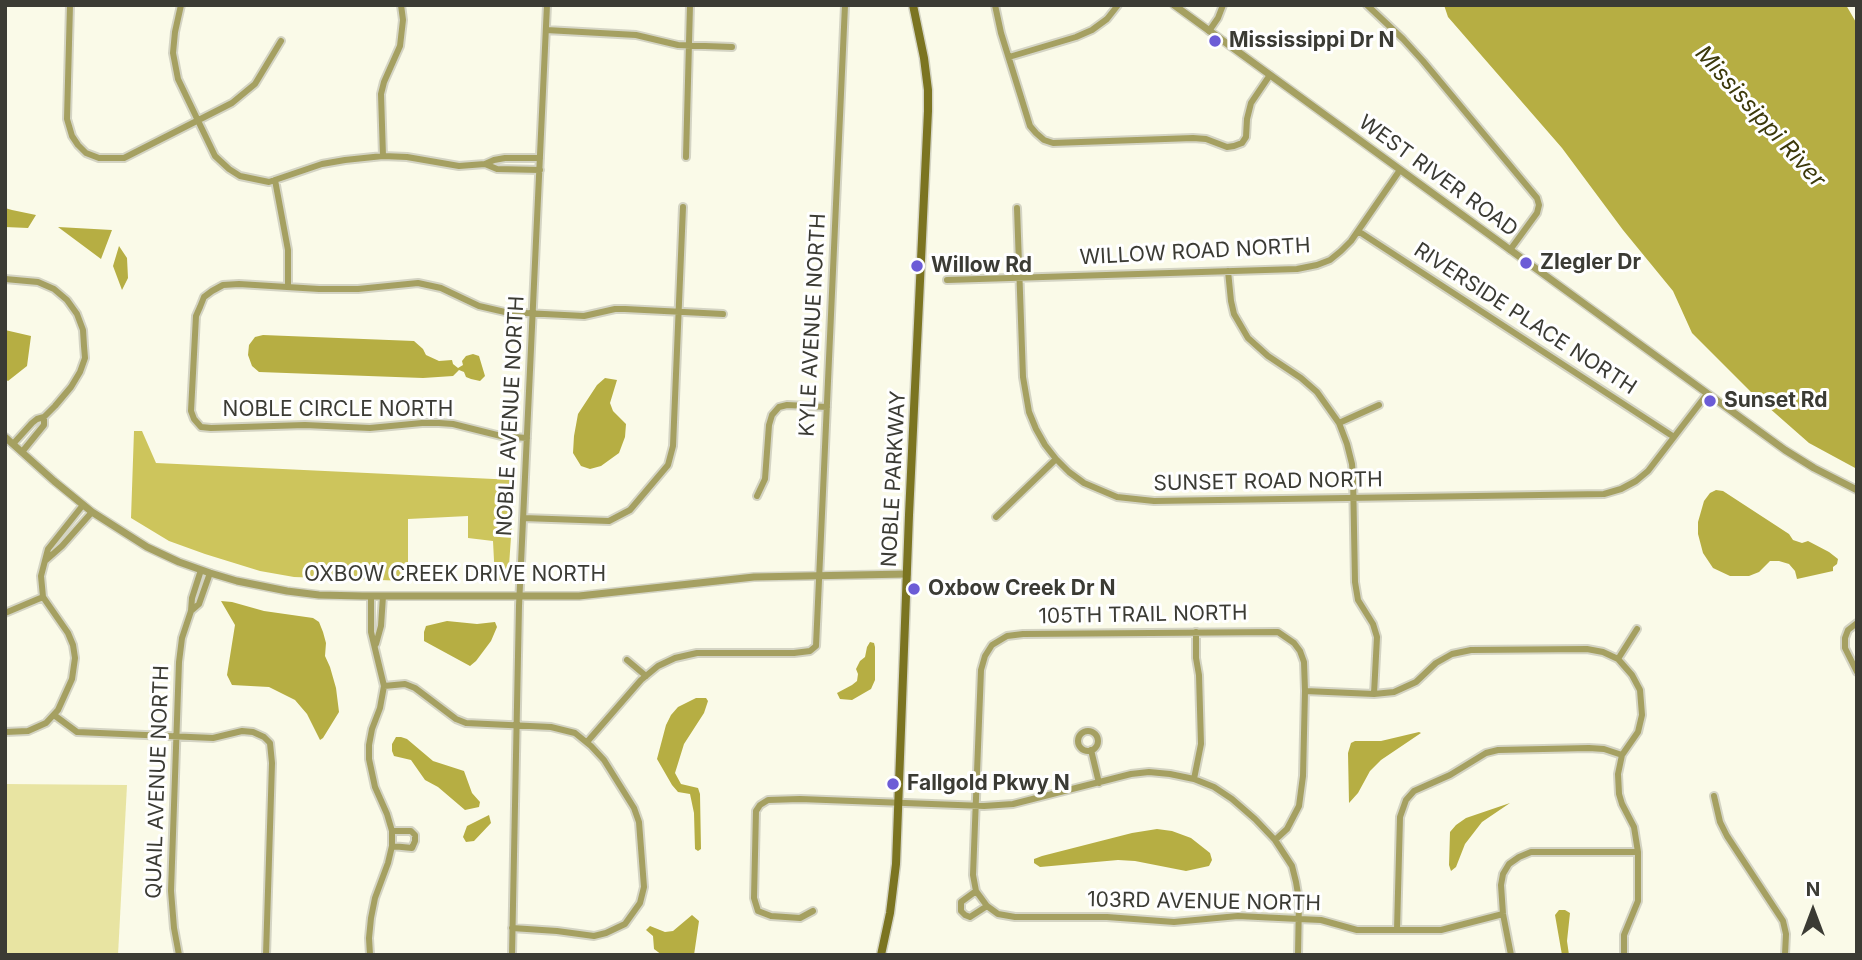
<!DOCTYPE html>
<style>
body{margin:0}
#map{position:relative;width:1862px;height:960px;overflow:hidden;background:#fafae8;font-family:Inter,sans-serif}
canvas{display:block}
.frame{position:absolute;inset:0;border:7px solid #3b3b34;pointer-events:none}
.north{position:absolute;left:1778px;top:876px;width:70px;height:70px;-webkit-text-stroke:5px #fff;paint-order:stroke;rotate:0deg;font-size:19px;font-weight:700;line-height:28px;text-align:center;color:#3b3b34}
.north::after{content:'';display:block;margin:auto;width:24px;height:32px;background:#3b3b34;clip-path:polygon(50% 0,100% 100%,50% 72%,0 100%)}
</style>
<div id="map">
<canvas width="1862" height="960"></canvas>
<div class="frame"></div>
<div class="north">N</div>
</div>
<script>
const context = document.querySelector('canvas').getContext('2d');
context.lineJoin = 'round';
function paint(path, color) { context.fillStyle = color; context.fill(path, 'evenodd'); }
const toPath = rows => new Path2D(rows.map(r => 'M' + r).join(''));
function stroke(path, color, width, dash) { context.strokeStyle = color; context.lineWidth = width; context.lineCap = dash ? 'butt' : 'round'; context.setLineDash(dash || []); context.stroke(path); }
function drawText(font, color, halo, rows, align = 'center') {
  context.font = font + ' Inter,sans-serif'; context.lineWidth = 6; context.setLineDash([]); context.textBaseline = 'middle'; context.strokeStyle = halo; context.fillStyle = color; for (const [text, x, y, turn = 0] of rows) {
    context.save(); context.translate(x, y); context.rotate((+turn || 0) * Math.PI / 180); context.textAlign = isNaN(turn) ? turn : align; if (halo) context.strokeText(text, 0, 0); context.fillText(text, 0, 0); context.restore();
  }
}
paint(toPath([
 [5,784,127,785,118,955,5,955]
]), '#e8e4a2');
paint(toPath([
 [134,431,142,431,156,463,515,480,508,580,495,580,493,541,468,538,468,516,408,519,408,581,294,577,260,571,205,554,169,541,131,518]
]), '#cdc55c');
paint(toPath([
 [1444,5,1846,5,1857,24,1857,469,1809,443,1751,392,1692,333,1673,291,1623,230,1562,148,1448,17],
 [5,208,12,210,36,215,28,228,5,227],
 [58,227,112,230,101,259],
 [119,246,127,258,128,278,122,290,113,266],
 [5,330,31,336,27,366,8,381,5,379],
 [263,335,414,341,423,349,426,355,439,361,452,360,453,364,458,368,463,365,462,361,466,356,473,354,479,356,485,376,480,381,471,379,466,377,464,372,459,370,453,376,423,378,259,372,252,366,248,355,249,345,255,337],
 [605,378,617,380,610,403,613,411,626,424,625,437,619,453,601,466,590,469,581,466,573,453,574,436,578,414,597,385],
 [1716,490,1723,491,1789,534,1793,540,1802,543,1808,541,1829,552,1838,559,1837,564,1833,567,1833,571,1797,579,1795,571,1789,564,1779,561,1770,561,1759,572,1749,576,1730,576,1713,568,1703,553,1698,534,1698,522,1704,501,1710,493],
 [221,601,232,602,264,611,313,618,319,622,323,632,326,643,325,656,330,667,336,688,339,712,323,738,320,740,307,714,295,700,269,687,232,685,227,675,235,625],
 [447,621,477,624,495,622,497,627,491,641,476,661,470,666,424,641,424,632,426,626],
 [870,642,874,643,875,647,875,680,871,689,852,700,840,699,837,693,852,685,857,681,858,674,856,669,860,661,865,657,867,647],
 [696,698,706,698,708,701,704,713,684,744,675,773,681,784,698,788,700,794,701,849,698,851,695,849,694,813,690,794,678,792,672,785,657,759,666,725,671,715,678,707],
 [1419,732,1421,733,1381,760,1370,771,1358,793,1349,803,1348,753,1351,743,1355,741,1381,741],
 [396,737,401,737,407,739,433,761,464,771,472,793,480,802,479,807,465,810,438,787,425,780,411,760,394,756,392,751,392,744],
 [1510,803,1482,822,1465,844,1456,867,1451,871,1449,865,1450,832,1456,825,1466,818],
 [489,815,491,823,474,841,466,842,463,837,467,826],
 [1157,829,1172,831,1191,838,1210,853,1212,860,1209,866,1186,871,1135,861,1118,860,1040,867,1034,863,1034,859,1042,856,1132,833],
 [1559,910,1565,910,1570,913,1567,941,1569,955,1562,955,1555,915],
 [692,915,699,921,694,955,662,955,654,949,653,936,646,930,650,926,665,932,673,931]
]), '#b6ae43');
const minor = toPath([
 [70,5,67,119,72,136,78,145,86,153,99,158,124,158,232,103,255,84,281,41],
 [181,5,175,32,173,53,178,79,215,156,229,169,240,176,269,182,322,164,345,160,383,156,407,157,459,166,485,164,494,160,505,158,540,158],
 [995,5,1001,33,1030,126,1036,133,1044,140,1053,143,1193,138,1206,139,1227,147,1234,146,1242,143,1246,137,1247,119,1251,103,1270,75],
 [1367,5,1403,39,1423,61,1537,198,1539,205,1537,213,1510,250],
 [546,30,636,35,678,45,732,47],
 [1209,31,1218,18,1223,5],
 [1009,57,1076,37,1092,30,1107,19,1118,5],
 [383,156,381,94,384,82,400,46,403,20,401,5],
 [686,157,690,5],
 [485,164,497,169,540,170],
 [275,180,288,250,288,287],
 [1017,208,1023,377,1029,412,1036,429,1045,445,1056,459,1069,472,1084,483,1117,497,1154,501,1604,494,1621,489,1636,481,1648,471,1707,394],
 [1358,231,1674,437],
 [1228,271,1231,301,1234,314,1248,338,1268,356,1301,378,1317,392,1339,423,1347,444,1352,464,1353,476,1355,582,1358,600,1373,624,1377,637,1374,694],
 [5,279,38,282,54,289,67,300,77,314,83,330,84,346,85,358,80,372,71,387,55,406,44,417,37,419,32,423,13,444],
 [947,280,1297,269,1317,265,1330,260,1341,251,1351,241,1400,170],
 [1339,423,1379,405],
 [527,438,501,436,453,424,439,423,422,423,370,428,305,425,211,428,201,427,194,419,191,411,196,316,200,307,204,297,212,291,223,285,239,284,319,289,358,289,418,283,441,288,479,306,505,312,584,316,615,309,625,309,723,314],
 [22,452,44,425,44,417],
 [757,496,765,479,769,425,772,415,779,407,787,405,827,407],
 [996,517,1056,459],
 [523,518,609,521,630,510,668,465,673,446,683,207],
 [45,561,62,546,92,512],
 [191,611,199,604,210,573],
 [5,613,43,597],
 [1857,623,1848,630,1845,638,1845,648,1857,672],
 [376,644,381,626,383,596],
 [1618,659,1637,629],
 [627,660,646,676],
 [384,686,405,684,415,688,456,719,466,723,551,727,575,733,591,746,604,760,634,808,639,822,644,887,640,903,625,924,606,933,594,936,557,931,512,928],
 [1305,691,1374,694,1394,692,1416,682,1436,663,1452,654,1471,650,1587,649,1603,652,1618,659,1632,675,1640,690,1642,715,1638,732,1622,755,1618,774,1619,794,1622,804,1634,827,1638,852,1638,901,1624,935,1624,955],
 [54,715,77,732,213,738,242,731,253,732,264,737,270,743,272,763,266,955],
 '1078 741a10 10 0 1 1 20 0a10 10 0 1 1-20 0Z',
 [5,732,28,731,46,723,58,710,72,679,75,658,73,645,68,633,43,597,41,576,48,549,83,505],
 [587,742,641,680,658,666,675,658,697,653,794,653,810,651,816,646,845,5],
 [1091,750,1099,783],
 [1194,779,1201,744,1199,675,1196,658,1196,632],
 [1714,796,1720,822,1727,836,1783,921,1786,934,1785,955],
 [1275,840,1287,829,1299,806,1303,776,1305,691,1304,662,1300,651,1294,643,1278,632,1023,634,1007,636,992,645,985,656,981,670,973,875,976,891,987,906,998,914,1015,917,1107,917,1174,922,1238,916,1299,919,1321,920,1357,930,1441,930,1503,914],
 [392,846,412,848,415,841,415,835,411,831,392,831],
 [976,891,961,902,961,911,965,915,970,917,987,906],
 [813,911,800,918,771,916,758,911,754,898,756,811,760,805,768,800,800,799,984,806,1013,804,1131,774,1149,772,1170,774,1194,779,1214,787,1232,799,1255,819,1275,840,1292,866,1296,882,1299,900,1298,955],
 [1397,930,1400,817,1406,800,1414,791,1450,775,1486,753,1498,750,1589,748,1604,749,1622,755],
 [179,955,174,928,171,891,179,662,182,638,191,611,192,598,201,570],
 [370,955,369,938,371,918,375,898,388,863,392,846,392,831,387,814,375,787,369,759,369,745,372,729,380,708,384,686,371,632,371,596],
 [512,955,519,606,547,5],
 [1511,955,1503,914,1501,885,1503,874,1509,864,1519,857,1531,852,1638,852]
]);
const tertiary = toPath([
 [1174,5,1785,450,1814,468,1857,490],
 [5,437,54,481,92,512,147,547,179,562,210,573,237,581,287,591,319,595,362,596,579,596,754,577,907,574]
]);
const secondary = toPath([
 [881,955,890,913,896,864,909,515,928,111,928,90,924,58,913,5]
]);
stroke(minor, '#d4d4c4', 10);
stroke(tertiary, '#d4d4c4', 10);
stroke(secondary, '#d4d4c4', 11);
stroke(minor, '#a5a061', 6);
stroke(tertiary, '#a5a061', 7);
stroke(secondary, '#7b7421', 8);
for (const [x, y, r, color] of [
 [1215,41,7,"#6c5cd6"],
 [1526,263,7,"#6c5cd6"],
 [917,266,7,"#6c5cd6"],
 [1710,401,7,"#6c5cd6"],
 [914,589,7,"#6c5cd6"],
 [893,784,7,"#6c5cd6"]
]) { const dot = new Path2D(); dot.arc(x, y, r, 0, 2 * Math.PI); context.fillStyle = color; context.fill(dot); stroke(dot, '#fff', 2.5); }
drawText('bold 21px', '#3b3b34', '#fff', [
 ["Mississippi Dr N",1229,41],
 ["ZIegler Dr",1540,263],
 ["Willow Rd",931,266],
 ["Sunset Rd",1724,401],
 ["Oxbow Creek Dr N",928,589],
 ["Fallgold Pkwy N",907,784]
], 'left');
drawText('21px', '#3b3b34', '#fff', [
 ["WEST RIVER ROAD",1438,176,36],
 ["WILLOW ROAD NORTH",1195,252,-3],
 ["RIVERSIDE PLACE NORTH",1525,319,33],
 ["KYLE AVENUE NORTH",813,325,-87],
 ["NOBLE CIRCLE NORTH",338,410],
 ["NOBLE AVENUE NORTH",511,416,-87],
 ["NOBLE PARKWAY",894,479,-87],
 ["SUNSET ROAD NORTH",1268,482,-1],
 ["OXBOW CREEK DRIVE NORTH",455,575],
 ["105TH TRAIL NORTH",1143,615,-1],
 ["QUAIL AVENUE NORTH",158,782,-88],
 ["103RD AVENUE NORTH",1204,902,1]
]);
drawText('italic 23px', '#3c390b', '#fff', [
 ["Mississippi River",1760,117,48]
]);
</script>
